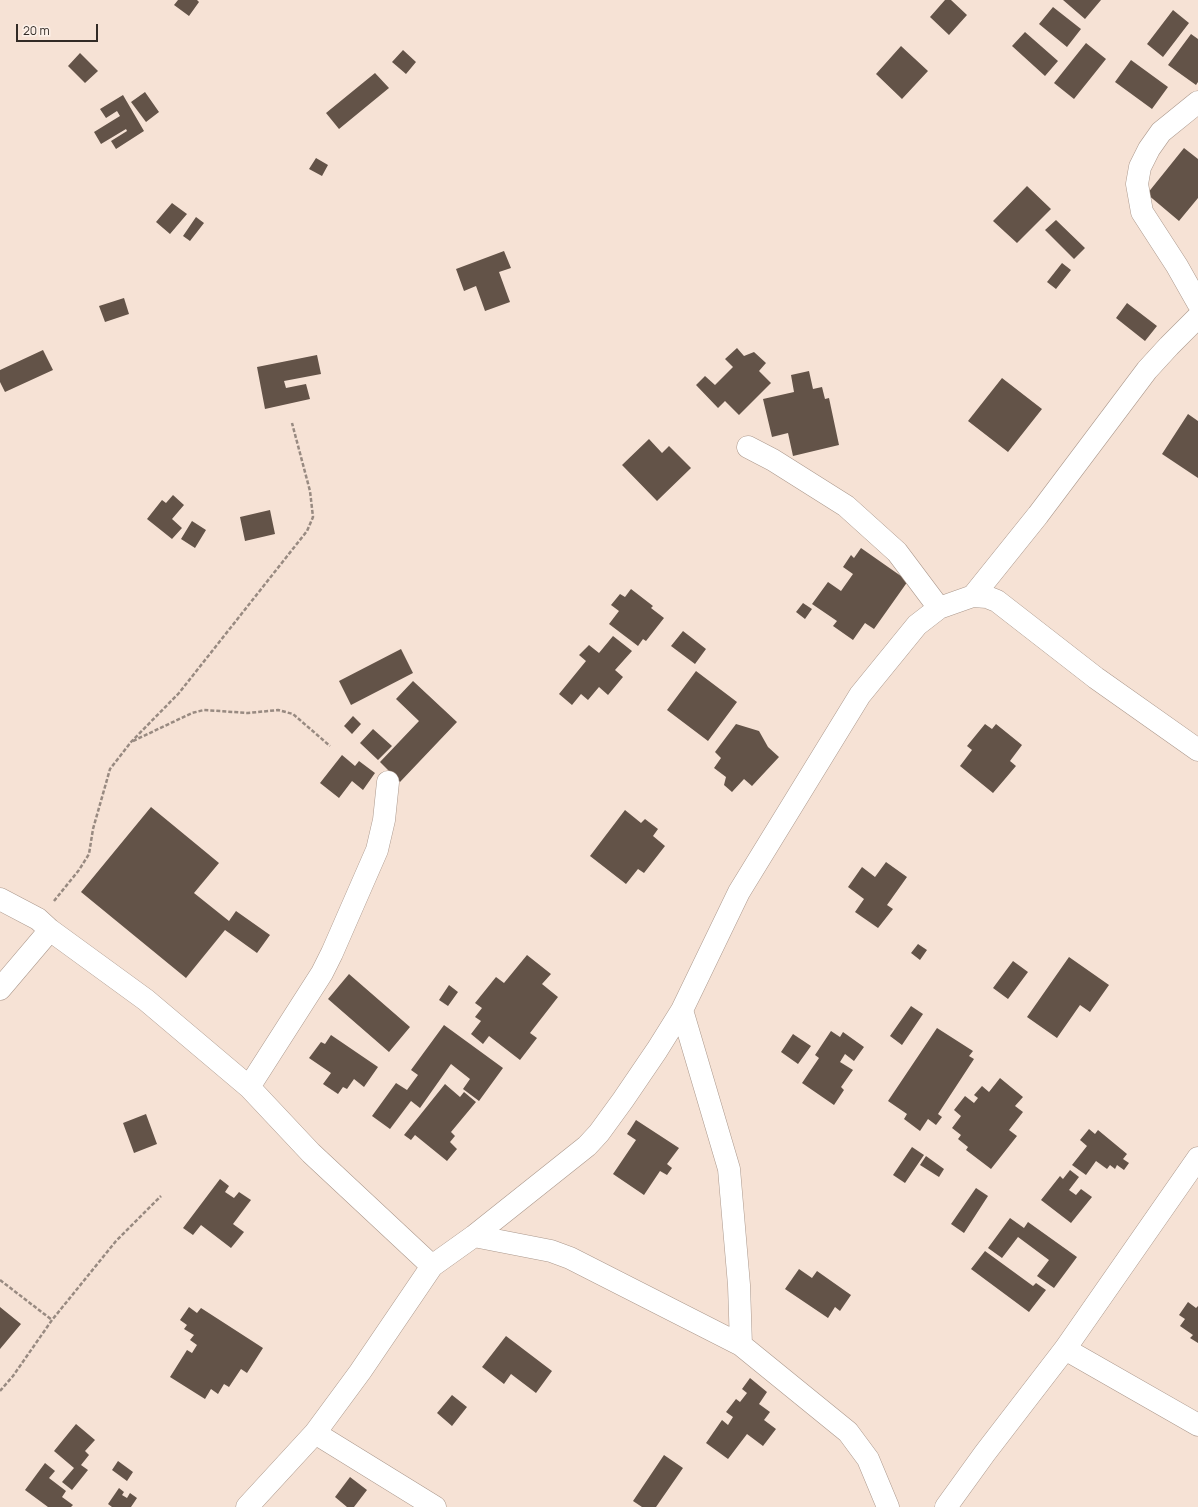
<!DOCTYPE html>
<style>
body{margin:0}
#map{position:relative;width:1198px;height:1507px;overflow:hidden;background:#f6e2d5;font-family:Manrope,sans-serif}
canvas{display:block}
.scale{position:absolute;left:16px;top:24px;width:82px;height:18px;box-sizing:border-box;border:2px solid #322b26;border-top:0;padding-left:5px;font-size:12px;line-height:14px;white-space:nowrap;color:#322b26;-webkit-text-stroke:3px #fdf1e9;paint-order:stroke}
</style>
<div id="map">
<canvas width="1198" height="1507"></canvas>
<div class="scale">20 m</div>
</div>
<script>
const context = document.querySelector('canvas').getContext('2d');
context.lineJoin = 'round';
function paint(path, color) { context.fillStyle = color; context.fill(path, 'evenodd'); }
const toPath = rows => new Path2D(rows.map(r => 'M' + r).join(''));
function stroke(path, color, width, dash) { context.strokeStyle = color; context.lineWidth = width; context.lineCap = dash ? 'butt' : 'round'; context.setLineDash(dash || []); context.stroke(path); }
paint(toPath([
 [178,0,197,0,199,2,189,16,174,5],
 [945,0,951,0,967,15,949,35,930,17],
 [1063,0,1101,0,1085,19],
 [1053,7,1081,29,1067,47,1039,24],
 [1173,10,1189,23,1163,57,1147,44],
 [1025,32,1058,61,1045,76,1012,46],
 [1191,34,1198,39,1198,82,1196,85,1168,65],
 [1086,43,1106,59,1074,99,1054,83],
 [901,46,928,71,902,99,876,74],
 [403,50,416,62,406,74,392,62],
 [80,53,98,71,85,83,68,66],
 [1131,60,1168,87,1152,109,1115,82],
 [375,73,389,88,339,129,326,113],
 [145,92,159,112,146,122,131,102],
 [123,95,144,131,116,149,111,141,127,131,126,129,101,144,94,132,120,116,117,111,106,118,100,109],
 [1184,148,1198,159,1198,198,1179,221,1147,194],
 [316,158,328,165,322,176,309,169],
 [1027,186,1051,209,1017,243,993,221],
 [172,203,187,214,170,234,156,222],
 [196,217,204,223,190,241,183,236],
 [1056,220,1085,248,1074,259,1045,230],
 [504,251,511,268,499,272,510,302,485,311,476,286,464,291,456,269],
 [1062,263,1071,270,1056,289,1047,282],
 [124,298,129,314,105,322,99,306],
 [1127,303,1157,326,1145,341,1116,318],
 [737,348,744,356,754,352,766,363,759,371,771,383,739,415,725,401,718,408,696,385,705,376,715,385,733,367,725,359],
 [43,350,53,370,5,392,0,382,0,370],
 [317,355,321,374,284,381,286,388,306,384,310,399,265,409,257,367],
 [809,371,813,389,822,387,825,399,829,398,839,445,793,456,788,433,772,437,763,399,794,392,791,375],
 [1002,378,1042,409,1008,452,968,421],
 [1188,414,1198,421,1198,478,1162,454],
 [649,439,662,453,669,446,691,468,657,501,622,465],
 [173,495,184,505,172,519,182,528,172,539,147,519,162,500,166,503],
 [270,510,275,534,245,541,240,517],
 [192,521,206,530,195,548,181,539],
 [861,548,908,581,874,629,865,623,853,640,833,626,837,621,812,604,828,582,841,591,853,574,843,567,851,555,854,558],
 [631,589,653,606,651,608,664,618,646,641,643,639,638,646,609,624,619,611,611,605,620,594,625,597],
 [803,603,812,609,805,619,796,612],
 [683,631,706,649,695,664,671,646],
 [613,636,632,651,615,670,623,677,608,695,599,687,588,700,581,694,572,705,559,694,586,661,579,655,589,645,599,653],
 [401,649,413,673,351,705,339,681],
 [696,671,737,702,708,741,667,710],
 [413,681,457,722,400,782,380,762,419,721,396,699],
 [353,716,361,724,352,734,344,726],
 [736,724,759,731,768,747,779,757,752,786,744,779,732,792,724,785,726,777,714,768,721,758,715,752],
 [985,724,992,729,996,724,1022,745,1010,761,1016,766,993,793,960,766,972,750,967,746],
 [373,729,392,746,378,760,360,743],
 [342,755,355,766,359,761,375,773,363,790,352,781,339,798,320,783],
 [151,807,219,863,194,893,229,921,236,911,270,935,257,953,225,930,186,978,81,892],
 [625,810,641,823,645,819,658,829,653,836,665,846,644,873,638,869,626,884,590,856],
 [886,862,907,877,887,905,893,909,878,928,855,912,864,899,848,887,862,867,875,877],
 [918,944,927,950,920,960,911,953],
 [527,955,551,974,542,984,558,997,530,1033,537,1038,520,1060,489,1036,483,1044,471,1034,481,1021,475,1017,482,1008,475,1003,496,977,504,983],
 [1069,957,1109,985,1090,1012,1080,1005,1057,1038,1027,1017],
 [1013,961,1028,972,1008,999,993,988],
 [349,974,410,1027,389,1052,328,999],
 [449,985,458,992,448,1006,439,1000],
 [911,1006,923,1014,902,1045,890,1036],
 [444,1025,503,1068,479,1101,463,1089,470,1079,451,1064,420,1108,411,1101,390,1129,372,1116,396,1083,407,1090,418,1075,411,1070],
 [937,1028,973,1051,969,1056,974,1059,938,1114,942,1117,936,1125,928,1119,920,1131,904,1119,907,1114,888,1101],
 [831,1031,840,1037,843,1032,864,1047,854,1061,845,1054,840,1062,853,1070,841,1087,844,1090,834,1105,802,1083,819,1058,815,1055],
 [793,1034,811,1046,798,1064,781,1052],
 [331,1035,378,1067,364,1087,354,1079,347,1089,343,1087,338,1094,323,1084,331,1073,309,1058,321,1042,325,1044],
 [1000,1078,1023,1097,1015,1106,1023,1112,1009,1130,1017,1136,991,1169,966,1150,968,1147,958,1139,961,1135,952,1128,961,1116,954,1110,965,1096,974,1103,978,1098,974,1095,982,1086,989,1092],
 [445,1084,460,1097,464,1092,476,1102,451,1132,455,1136,450,1142,457,1149,447,1161,415,1135,411,1140,404,1135],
 [146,1114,157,1144,134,1153,123,1123],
 [636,1120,679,1148,667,1164,672,1168,667,1175,660,1171,644,1195,613,1174,636,1140,627,1134],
 [1089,1129,1095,1134,1098,1130,1127,1154,1123,1159,1129,1163,1124,1170,1117,1165,1115,1169,1110,1165,1107,1169,1096,1161,1086,1175,1072,1165,1087,1146,1080,1140],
 [912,1147,924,1155,905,1183,893,1175],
 [926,1156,944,1169,939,1177,920,1165],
 [1070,1170,1079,1177,1069,1190,1076,1195,1081,1189,1092,1197,1071,1223,1041,1200,1060,1176,1063,1179],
 [220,1179,229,1186,225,1192,234,1198,239,1192,251,1200,233,1224,244,1232,231,1248,201,1225,193,1235,183,1228],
 [976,1188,988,1196,964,1233,951,1224],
 [1010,1218,1024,1228,1028,1222,1077,1257,1054,1288,1037,1276,1049,1260,1018,1237,1002,1258,988,1248],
 [985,1251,1033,1286,1036,1283,1046,1290,1029,1312,971,1269],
 [799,1269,812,1278,817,1271,851,1295,840,1311,835,1307,828,1318,785,1289],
 [1188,1302,1196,1308,1198,1306,1198,1343,1190,1338,1193,1335,1180,1326,1185,1319,1179,1315],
 [0,1307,21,1324,0,1349],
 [189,1307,197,1313,201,1308,263,1348,247,1373,241,1369,229,1387,224,1384,218,1394,211,1389,205,1399,170,1377,187,1350,192,1353,197,1345,190,1340,194,1335,184,1329,187,1325,180,1320],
 [506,1336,552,1371,536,1393,511,1374,504,1384,482,1367],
 [750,1378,767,1392,759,1404,770,1412,764,1420,776,1429,763,1446,747,1434,728,1459,706,1443,722,1420,728,1425,733,1417,726,1412,736,1399,740,1402,747,1393,742,1389],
 [452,1395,467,1407,452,1426,437,1413],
 [76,1424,95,1440,85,1451,89,1455,81,1465,88,1470,72,1490,62,1482,74,1468,54,1451],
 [664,1455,683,1468,656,1507,642,1507,633,1501],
 [118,1461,133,1472,127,1481,112,1470],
 [45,1463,55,1471,49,1478,66,1491,62,1497,73,1505,71,1507,48,1507,25,1490],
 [350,1477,367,1490,354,1507,347,1507,335,1497],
 [119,1488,124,1492,122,1495,127,1498,130,1493,137,1498,131,1507,112,1507,108,1504]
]), '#635348');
const minor = toPath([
 [1198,102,1161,132,1149,149,1140,167,1137,184,1142,212,1177,266,1198,303],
 [748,447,773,460,846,506,897,552,939,608],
 [973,596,987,597,997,601,1096,678,1198,750],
 [0,899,38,919,50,930,146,1000,249,1087,311,1153,432,1266],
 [0,989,50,930],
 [682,1010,729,1169,739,1285,741,1345],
 [249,1087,322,973,332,953,377,850,384,820,388,782],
 [474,1236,551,1251,570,1258,741,1345,848,1432,868,1459,888,1507],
 [1065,1349,1198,1425],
 [315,1433,435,1507],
 [247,1507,315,1433,360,1372,432,1266,474,1236,587,1146,599,1133,623,1100,657,1050,682,1010,739,892,860,695,917,625,939,608,973,596,1038,515,1147,370,1169,346,1198,317],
 [946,1507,985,1453,1065,1349,1198,1158]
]);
stroke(minor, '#ab988c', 23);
stroke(toPath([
 [133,741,192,713,204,710,248,713,278,710,293,714,330,746],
 [54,901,79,870,89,854,93,829,110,769,131,742,179,693,307,531,313,517,310,491,292,423],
 [0,1280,52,1320],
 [0,1391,13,1376,52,1320,116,1241,161,1196]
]), '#988a81', 2.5, [4, 2]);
stroke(minor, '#fff', 22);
</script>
